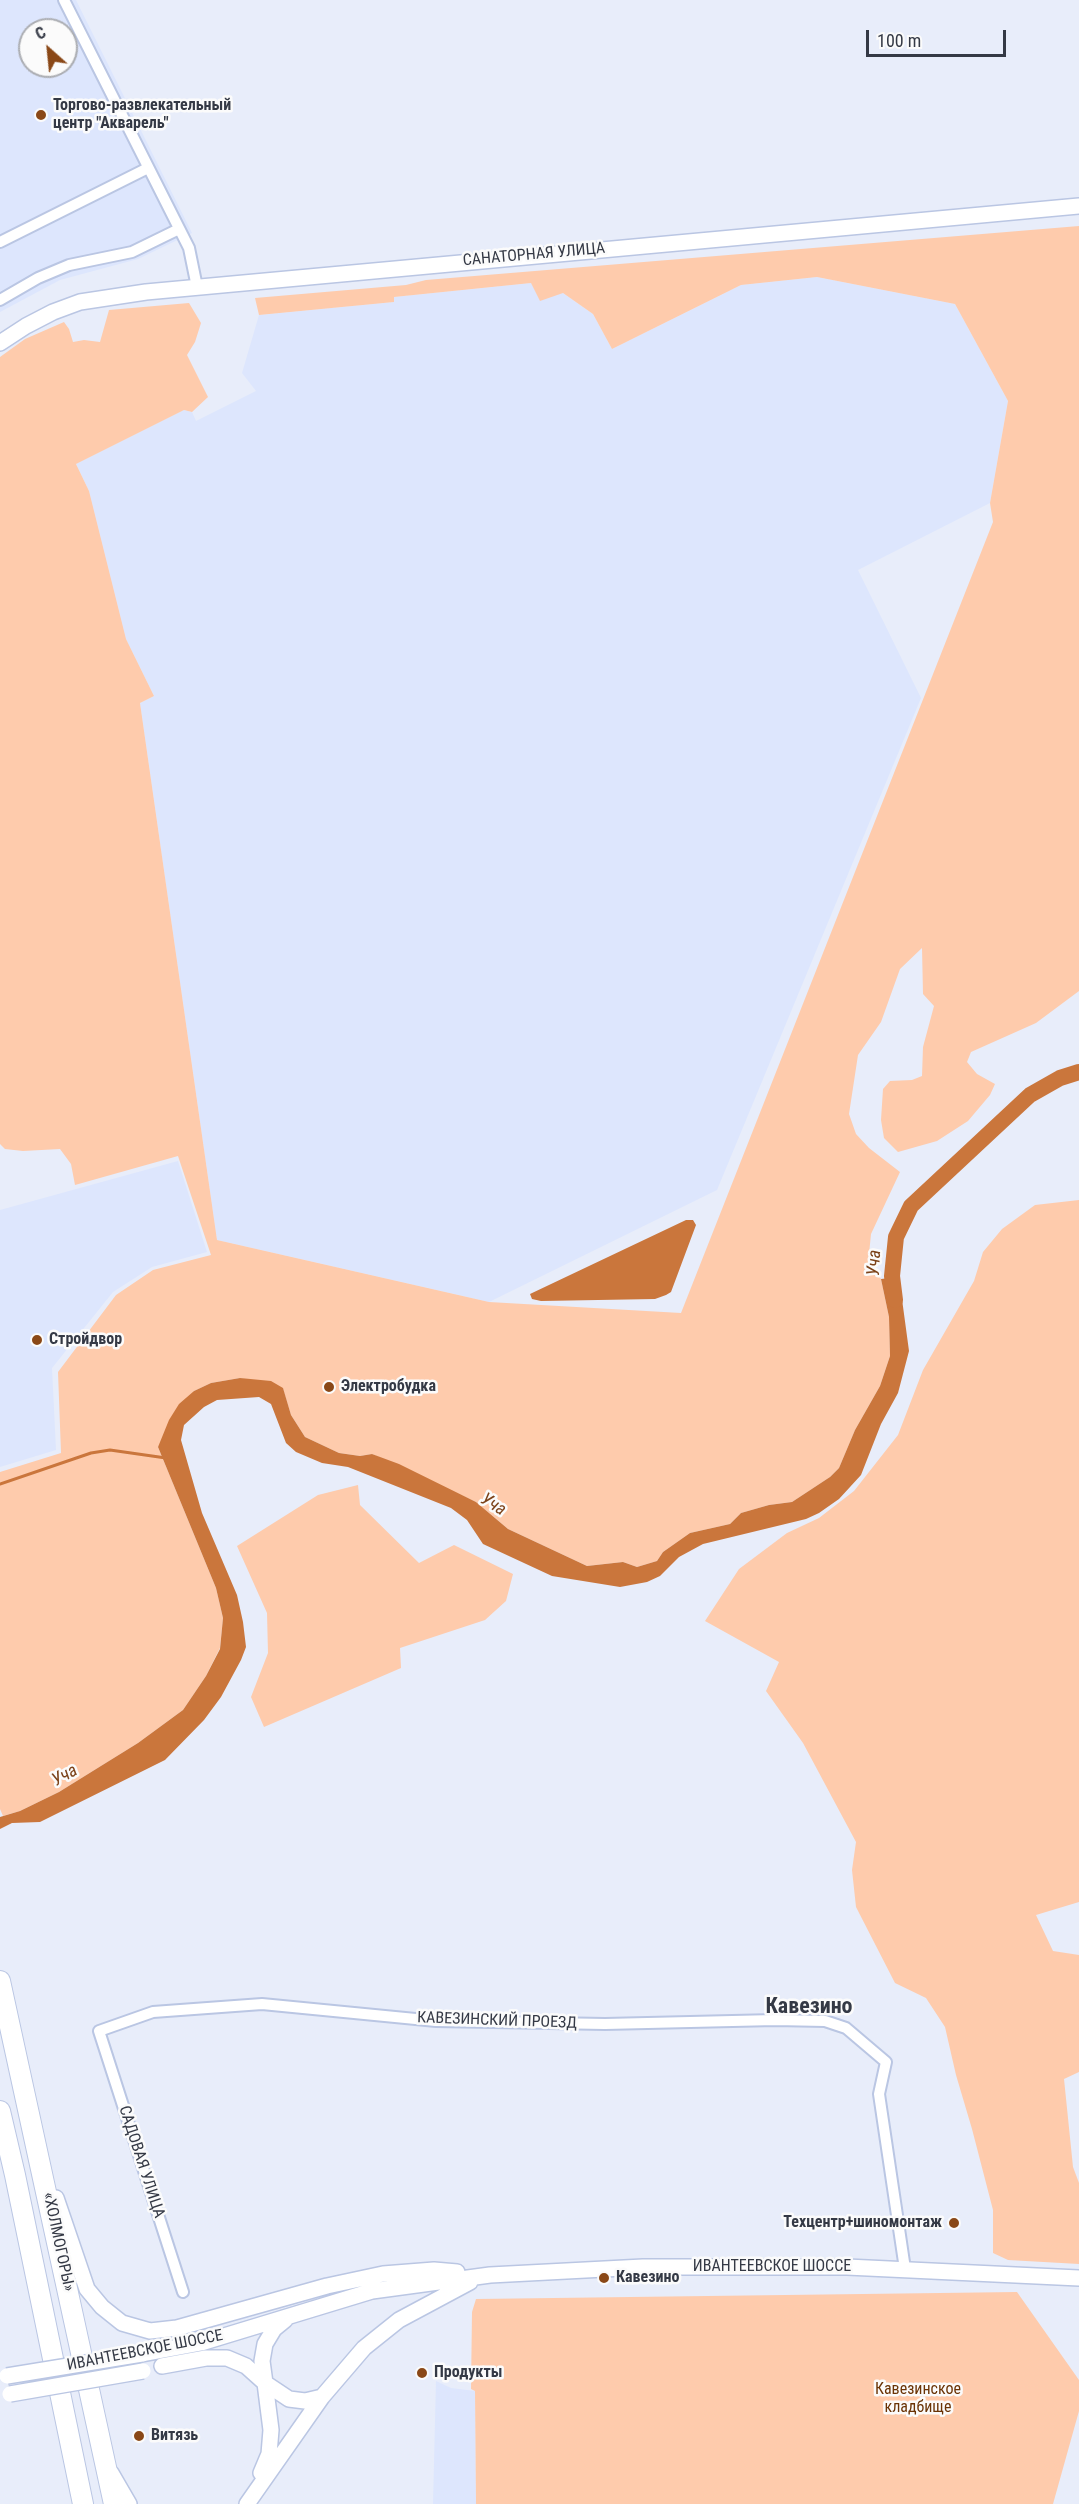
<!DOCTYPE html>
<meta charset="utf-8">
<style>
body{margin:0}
#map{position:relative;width:1079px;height:2504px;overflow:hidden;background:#e8edfa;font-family:"Roboto Condensed",sans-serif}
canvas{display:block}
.north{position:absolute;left:18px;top:18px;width:60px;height:60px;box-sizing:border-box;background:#fbfbfb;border:2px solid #abadb2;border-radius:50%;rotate:333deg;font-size:16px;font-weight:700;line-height:24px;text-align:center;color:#343945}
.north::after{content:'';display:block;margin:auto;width:21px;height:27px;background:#8a4817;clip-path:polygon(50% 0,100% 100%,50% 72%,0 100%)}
.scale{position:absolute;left:866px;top:30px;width:140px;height:27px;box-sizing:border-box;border:3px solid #343945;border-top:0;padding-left:8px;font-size:18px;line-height:21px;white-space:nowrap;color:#343945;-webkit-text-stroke:4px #fbfbfb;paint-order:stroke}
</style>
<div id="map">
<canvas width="1079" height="2504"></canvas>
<div class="north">С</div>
<div class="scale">100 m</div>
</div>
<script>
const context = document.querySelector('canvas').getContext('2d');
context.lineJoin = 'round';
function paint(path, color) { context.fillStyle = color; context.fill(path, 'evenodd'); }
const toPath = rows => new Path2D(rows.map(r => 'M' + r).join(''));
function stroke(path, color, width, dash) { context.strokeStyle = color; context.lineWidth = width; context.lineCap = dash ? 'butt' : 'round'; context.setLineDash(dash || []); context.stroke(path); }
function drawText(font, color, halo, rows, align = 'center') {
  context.font = font + ' "Roboto Condensed",sans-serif'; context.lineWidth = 5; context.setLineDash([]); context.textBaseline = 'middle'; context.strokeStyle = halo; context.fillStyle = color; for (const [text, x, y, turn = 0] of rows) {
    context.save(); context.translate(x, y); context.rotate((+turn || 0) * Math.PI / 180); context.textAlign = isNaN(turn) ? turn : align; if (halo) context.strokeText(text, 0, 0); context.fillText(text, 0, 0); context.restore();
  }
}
paint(toPath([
 [0,0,76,0,192,233,138,259,60,280,0,312],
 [30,30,66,30,66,66,30,66],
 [817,277,955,304,1008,401,990,503,858,570,921,698,717,1190,489,1302,217,1240,140,703,154,696,126,639,89,491,76,464,184,410,192,412,196,421,256,391,242,373,259,315,394,302,394,297,531,283,563,293,593,314,612,349,741,285],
 [178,1161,207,1252,152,1267,113,1292,52,1368,56,1450,0,1467,0,1210],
 [436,2381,451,2388,475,2391,476,2504,433,2504]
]), '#dde6fd');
paint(toPath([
 [1079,226,1079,991,1036,1023,971,1052,967,1062,977,1074,995,1084,990,1095,968,1121,937,1141,898,1152,884,1138,881,1120,883,1089,890,1081,912,1080,922,1076,923,1047,934,1006,923,994,922,948,900,969,881,1022,858,1055,849,1114,856,1134,869,1148,900,1172,871,1234,868,1264,881,1279,889,1317,890,1356,880,1386,855,1430,839,1468,830,1477,792,1502,769,1505,741,1513,730,1524,690,1533,663,1552,657,1561,637,1567,623,1562,587,1566,508,1529,476,1502,372,1454,360,1456,339,1453,305,1437,291,1415,283,1389,240,1378,211,1383,194,1391,158,1447,216,1588,223,1618,220,1648,206,1676,183,1710,138,1743,59,1792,20,1811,3,1816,0,1809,0,1472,61,1453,58,1372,116,1295,153,1270,211,1255,178,1156,75,1185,71,1164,60,1149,23,1151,5,1149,0,1144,0,357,25,339,64,322,69,329,73,342,84,340,100,342,109,310,189,303,201,323,195,342,187,355,208,397,192,412,184,410,76,464,89,491,126,639,154,696,140,703,217,1240,489,1302,681,1313,993,522,990,503,1008,401,955,304,817,277,741,285,612,349,593,314,563,293,540,301,531,283,394,297,394,302,259,315,255,298,406,285,426,280],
 [1079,1200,1079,1902,1036,1915,1053,1951,1079,1955,1079,2072,1064,2079,1073,2167,1079,2183,1079,2264,1008,2260,993,2253,993,2210,972,2129,956,2075,945,2027,926,1998,895,1983,856,1907,852,1870,856,1842,803,1743,766,1691,779,1662,705,1621,739,1569,787,1533,819,1518,854,1491,898,1435,923,1370,974,1281,983,1252,1002,1229,1035,1205],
 [358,1485,360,1505,419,1563,454,1545,513,1574,506,1601,485,1620,400,1648,401,1668,264,1727,251,1697,268,1653,267,1613,237,1546,318,1495],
 [1017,2292,1079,2380,1079,2411,1053,2504,476,2504,475,2391,471,2389,472,2312,476,2299]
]), '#fecbac');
paint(toPath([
 [686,1220,693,1220,696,1225,671,1292,666,1295,655,1299,541,1301,532,1299,530,1294],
 [899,1277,909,1351,898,1393,881,1424,861,1475,839,1499,819,1513,806,1519,703,1544,679,1557,660,1576,647,1582,620,1587,552,1576,483,1544,467,1520,451,1508,348,1467,322,1463,296,1452,286,1443,271,1404,259,1397,217,1400,204,1407,184,1425,181,1440,202,1513,237,1595,243,1622,246,1647,241,1660,221,1697,204,1720,165,1760,40,1822,12,1823,0,1829,0,1817,20,1811,59,1792,138,1743,183,1710,206,1676,220,1649,223,1618,216,1588,158,1447,169,1420,179,1404,194,1391,211,1383,240,1378,271,1381,283,1388,291,1415,305,1437,339,1453,360,1456,372,1454,399,1464,476,1502,508,1529,587,1566,623,1562,637,1567,657,1561,663,1552,690,1533,730,1524,741,1513,769,1505,792,1502,830,1477,839,1468,855,1430,880,1386,890,1356,889,1317,881,1279]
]), '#ca763c');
stroke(toPath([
 [0,1484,91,1453,110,1450,166,1458]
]), '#ca763c', 3);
stroke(toPath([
 [895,1300,892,1276,896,1237,911,1206,1030,1095,1060,1078,1079,1072]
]), '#ca763c', 16);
const street = toPath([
 [64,0,189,248,197,287],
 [0,242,148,168],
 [0,300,38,278,69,265,132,252,179,229],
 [183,2292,99,2031,153,2012,262,2004,436,2021,605,2024,775,2020,825,2021,846,2028,886,2062,879,2094,905,2269]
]);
const secondary = toPath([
 [0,343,26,326,53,312,80,302,146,292,1079,206],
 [56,2198,87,2289,102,2307,122,2323,150,2331,177,2328,327,2286,383,2274,434,2270,457,2272],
 [285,2320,274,2329,265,2344,262,2361,265,2383,289,2399,305,2401,322,2397],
 [142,2354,201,2343,372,2291,490,2275,643,2267,847,2267,1079,2278],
 [162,2366,206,2358,227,2358,246,2366,265,2383,271,2430,269,2454,261,2473],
 [111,2473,129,2504],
 [247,2504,322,2397,364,2348,399,2320,470,2282]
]);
const highway = toPath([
 [0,1981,114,2504],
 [0,2111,15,2175,83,2504]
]);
stroke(street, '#bac6e3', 14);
stroke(secondary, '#bac6e3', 18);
stroke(highway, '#bac6e3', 22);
stroke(street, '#fff', 10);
stroke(secondary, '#fff', 15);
stroke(highway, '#fff', 20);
const secondaryBridge = toPath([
 [7,2376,142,2354],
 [10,2394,143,2371]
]);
stroke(secondaryBridge, '#bac6e3', 18, []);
stroke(secondaryBridge, '#fff', 15);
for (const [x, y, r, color] of [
 [41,115,6,"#8a4817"],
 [37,1340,6,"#8a4817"],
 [329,1387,6,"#8a4817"],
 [954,2223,6,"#8a4817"],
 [604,2278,6,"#8a4817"],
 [422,2373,6,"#8a4817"],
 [139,2436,6,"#8a4817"]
]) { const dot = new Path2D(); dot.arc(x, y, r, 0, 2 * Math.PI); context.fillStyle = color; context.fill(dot); stroke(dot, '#fbfbfb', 2); }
drawText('bold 16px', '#343945', '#fbfbfb', [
 ["Торгово-развлекательный",53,106],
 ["центр \"Акварель\"",53,124],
 ["Стройдвор",49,1340],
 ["Электробудка",341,1387],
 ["Техцентр+шиномонтаж",942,2223,"right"],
 ["Кавезино",616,2278],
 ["Продукты",434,2373],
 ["Витязь",151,2436]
], 'left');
drawText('16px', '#343945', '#fbfbfb', [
 ["САНАТОРНАЯ УЛИЦА",534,255,-5],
 ["КАВЕЗИНСКИЙ ПРОЕЗД",497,2021,2],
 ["САДОВАЯ УЛИЦА",141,2162,72],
 ["«ХОЛМОГОРЫ»",58,2242,78],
 ["ИВАНТЕЕВСКОЕ ШОССЕ",772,2267],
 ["ИВАНТЕЕВСКОЕ ШОССЕ",145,2351,-11]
]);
drawText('16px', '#6a3305', '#fbfbfb', [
 ["Кавезинское",918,2390],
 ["кладбище",918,2408]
]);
drawText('italic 18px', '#7c431a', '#fbfbfb', [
 ["Уча",875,1263,-87],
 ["Уча",493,1505,33],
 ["Уча",65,1776,-29]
]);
drawText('bold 22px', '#343945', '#fbfbfb', [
 ["Кавезино",809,2007]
]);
</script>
